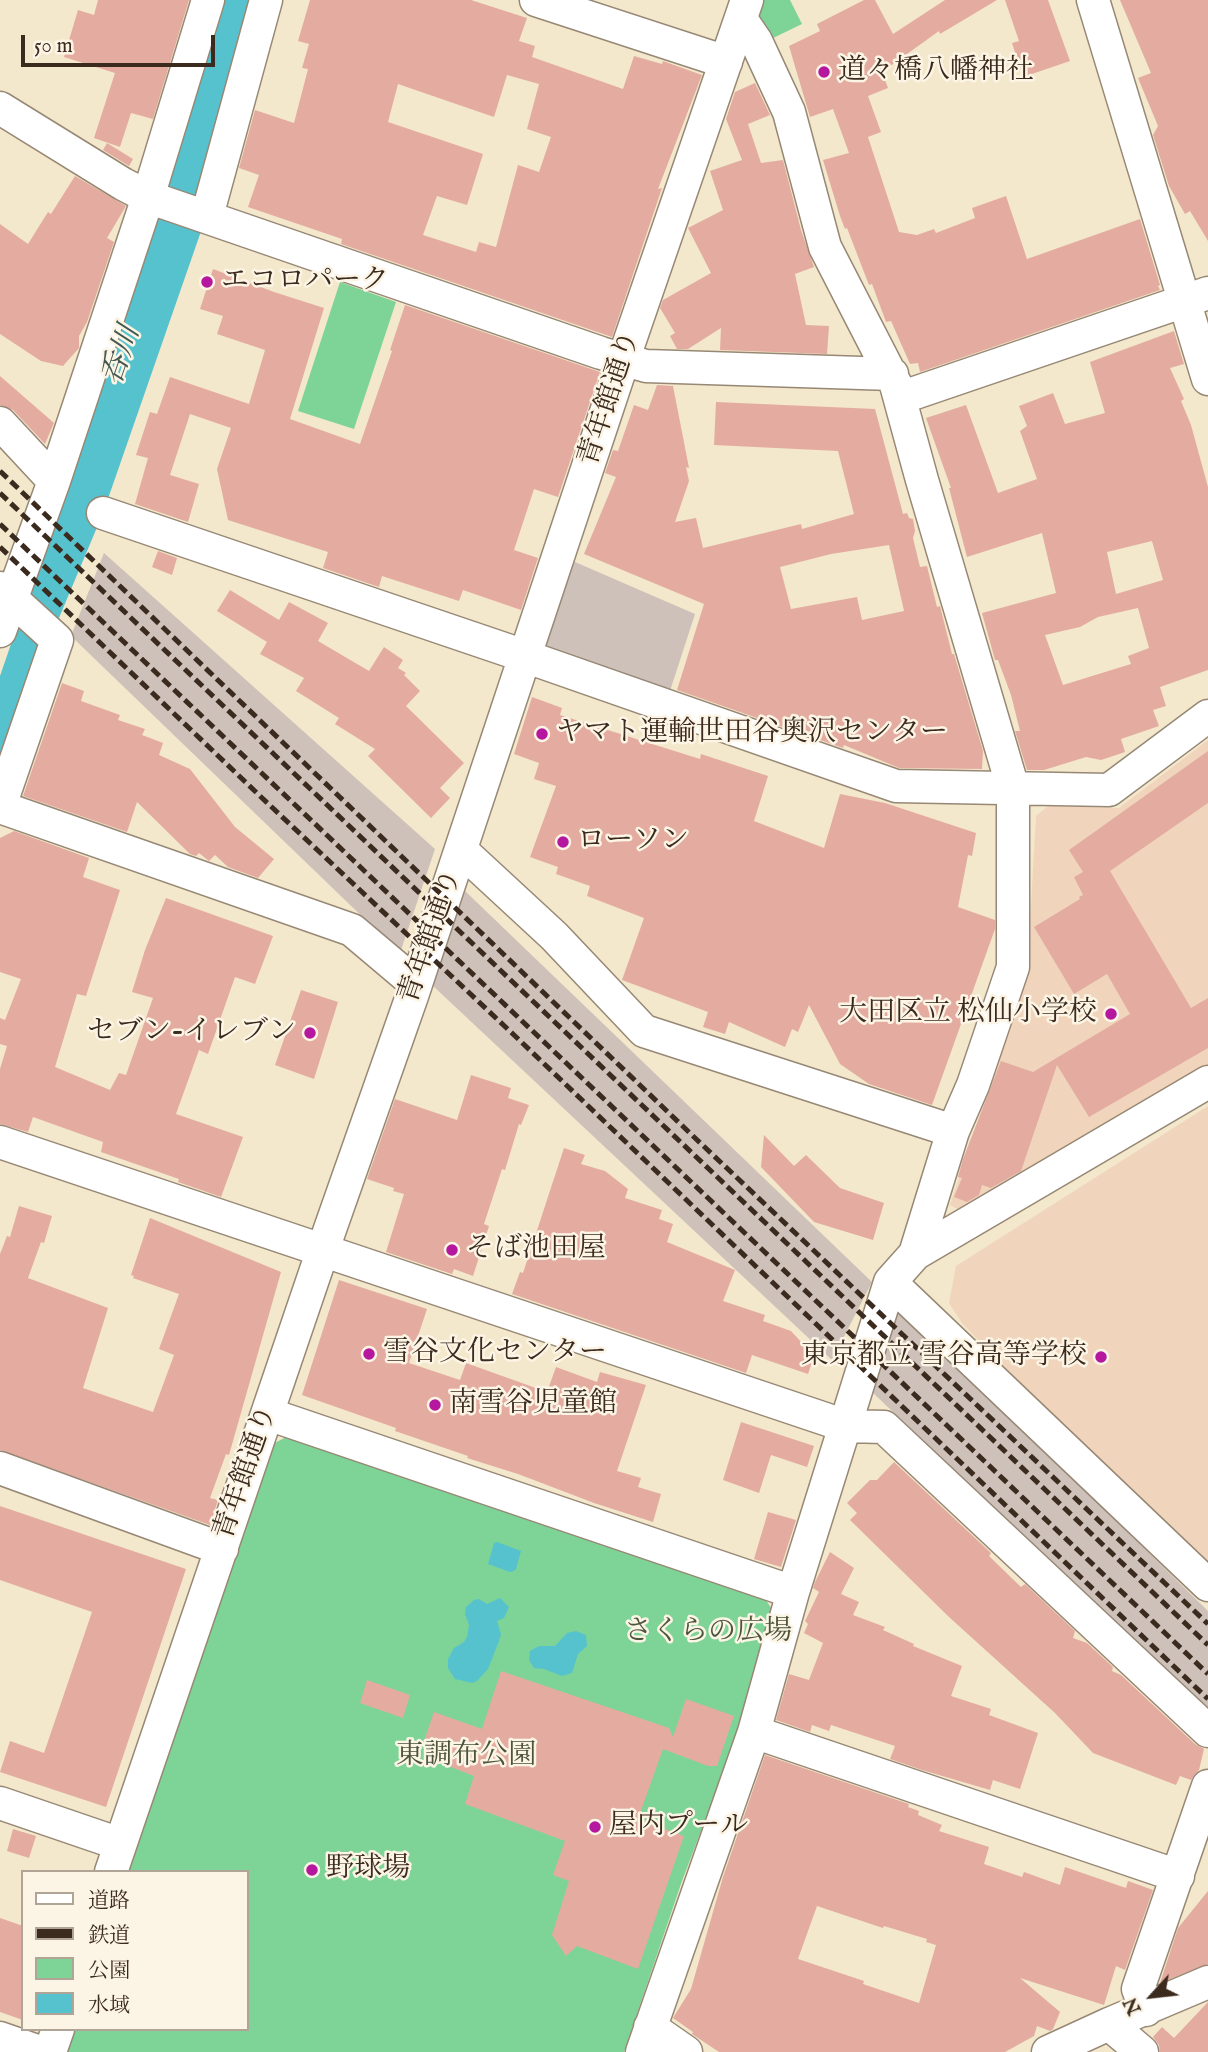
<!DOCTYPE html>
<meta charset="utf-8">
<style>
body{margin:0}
#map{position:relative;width:1208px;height:2052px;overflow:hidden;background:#f3e7cc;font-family:"IM FELL English","Noto Serif JP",serif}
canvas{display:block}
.legend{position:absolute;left:21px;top:1870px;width:228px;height:161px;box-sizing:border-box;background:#fcf5e5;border:2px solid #afa495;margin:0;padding:9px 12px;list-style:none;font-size:21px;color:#3b2a1e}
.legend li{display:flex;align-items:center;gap:14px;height:35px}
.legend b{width:35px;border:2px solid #afa495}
.north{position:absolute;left:1117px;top:1961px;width:70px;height:70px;-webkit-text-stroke:5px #fcf5e5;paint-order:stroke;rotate:243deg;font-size:19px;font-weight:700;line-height:28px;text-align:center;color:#3b2a1e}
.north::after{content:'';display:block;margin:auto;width:24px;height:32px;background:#3b2a1e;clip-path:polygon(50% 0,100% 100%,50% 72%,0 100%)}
.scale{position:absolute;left:21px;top:35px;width:194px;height:32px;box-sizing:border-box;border:4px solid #3b2a1e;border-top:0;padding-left:9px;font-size:21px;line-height:24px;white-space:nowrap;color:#3b2a1e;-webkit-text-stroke:5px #fcf5e5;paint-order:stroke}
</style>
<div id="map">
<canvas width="1208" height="2052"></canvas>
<ul class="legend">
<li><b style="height:9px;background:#fff"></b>道路</li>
<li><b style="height:9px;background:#3b2a1e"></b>鉄道</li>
<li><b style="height:19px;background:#7ed397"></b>公園</li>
<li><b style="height:19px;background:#56c2ce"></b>水域</li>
</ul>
<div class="north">N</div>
<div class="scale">50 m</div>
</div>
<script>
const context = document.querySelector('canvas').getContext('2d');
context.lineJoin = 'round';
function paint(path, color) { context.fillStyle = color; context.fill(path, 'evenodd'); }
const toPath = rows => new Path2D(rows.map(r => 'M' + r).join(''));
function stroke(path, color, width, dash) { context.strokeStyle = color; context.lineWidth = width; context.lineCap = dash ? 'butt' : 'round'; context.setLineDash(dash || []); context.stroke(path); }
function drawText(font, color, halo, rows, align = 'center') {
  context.font = font + ' "IM FELL English","Noto Serif JP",serif'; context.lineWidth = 5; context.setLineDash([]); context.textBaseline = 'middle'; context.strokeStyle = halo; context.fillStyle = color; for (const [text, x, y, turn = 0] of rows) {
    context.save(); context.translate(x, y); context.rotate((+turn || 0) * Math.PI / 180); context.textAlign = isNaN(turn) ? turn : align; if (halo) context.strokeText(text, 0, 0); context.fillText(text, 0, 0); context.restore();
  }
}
paint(toPath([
 [1208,740,1208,1069,970,1216,950,1205,1027,974,1036,816,1048,806,1119,808],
 [1208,1106,1208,1569,1027,1392,962,1323,949,1303,956,1266]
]), '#f0d5bc');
paint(toPath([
 [104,553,435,849,400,953,71,636],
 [568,559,695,614,670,691,543,649],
 [464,890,872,1282,832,1360,432,985],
 [898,1307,1208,1611,1208,1713,870,1390]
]), '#cec1b9');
paint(toPath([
 [760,0,790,0,802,24,769,40,756,14],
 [340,282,396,302,354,429,298,411],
 [290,1435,766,1600,780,1622,682,1881,624,2052,61,2052,68,2029,247,2029,247,1872,122,1872,269,1446]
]), '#7ed397');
paint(toPath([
 [222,0,263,0,206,217,103,513,51,637,0,805,0,676,84,432],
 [497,1542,521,1551,516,1569,514,1571,510,1572,488,1564,494,1543],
 [500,1598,509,1607,504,1618,497,1621,501,1634,499,1641,488,1669,477,1681,472,1683,455,1679,448,1668,448,1659,454,1648,464,1642,467,1637,469,1625,465,1614,466,1607,474,1600,479,1599,487,1604],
 [576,1631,586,1635,587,1646,578,1654,572,1673,562,1676,544,1669,534,1668,529,1660,530,1651,539,1646,555,1646,567,1633]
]), '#56c2ce');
paint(toPath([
 [98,0,189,0,153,119,131,113,120,147,94,138,115,73,64,57,78,10,94,15],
 [310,0,471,0,527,18,519,41,535,46,532,57,623,89,634,56,662,64,663,61,674,65,702,75,658,189,662,188,612,337,341,244,342,239,248,207,259,175,239,168,255,110,294,123,308,69,302,68,309,44,298,41],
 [507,75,539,84,527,129,551,137,539,172,518,165,496,247,479,242,476,252,423,235,437,196,467,205,483,154,388,122,398,84,494,117],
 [864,0,875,0,893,34,945,0,997,0,940,34,939,31,882,72,888,88,868,96,881,132,868,137,899,232,917,235,934,229,936,233,975,218,972,208,1006,196,1027,259,1140,219,1160,285,1158,286,1160,290,920,372,918,363,910,364,891,321,886,322,872,284,869,285,847,228,845,229,840,216,823,160,849,153,833,109,810,117,789,46,820,31,817,24],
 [1005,0,1048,0,1070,61,1023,77,1012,43,1019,41],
 [1120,0,1208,0,1208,241,1190,211,1185,214,1169,186,1153,135,1158,126,1138,78,1151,73],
 [755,83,770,115,748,124,761,163,783,160,801,230,814,267,795,274,806,325,829,326,827,354,720,350,721,328,688,349,677,349,670,336,675,333,660,308,663,300,711,273,688,228,723,210,710,171,742,160,726,119,735,92],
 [107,143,133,159,129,166,103,150],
 [75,176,126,206,107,238,114,242,87,322,79,336,79,348,63,366,41,361,0,334,0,224,28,244,48,212,51,214],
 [213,269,274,292,324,308,290,419,360,444,392,351,390,350,405,305,600,372,558,497,534,489,514,550,538,558,521,610,463,590,459,601,382,576,379,587,323,568,328,552,228,520,217,469,231,428,190,414,170,475,199,484,188,522,135,504,148,458,136,455,150,412,157,414,170,377,249,404,265,350,217,334,223,316,200,309],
 [1174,331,1184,364,1170,368,1184,399,1181,401,1191,425,1208,487,1208,670,1160,687,1166,706,1153,710,1159,726,1121,739,1125,752,1101,760,1086,757,1044,770,1027,770,1015,731,1020,731,1011,695,998,660,995,660,982,613,1056,593,1042,533,967,557,949,488,951,488,926,418,966,405,998,493,1037,479,1020,431,1027,426,1019,406,1053,393,1065,424,1105,413,1090,362],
 [1152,541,1163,580,1116,594,1107,552],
 [1138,608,1149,648,1128,656,1131,664,1063,685,1045,635,1080,627,1098,617],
 [0,376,54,423,45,444,13,410,0,405],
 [657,385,673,386,689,468,686,467,689,481,675,522,696,518,703,548,801,524,802,529,854,514,838,451,714,445,716,402,875,409,903,514,907,513,909,518,913,519,915,531,913,538,920,567,927,566,937,607,940,606,952,654,954,654,983,751,982,769,899,768,844,745,843,748,677,690,704,604,584,554,616,477,605,473,613,450,618,451,634,405,648,410],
 [889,545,904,611,862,620,857,597,791,609,780,567,831,554],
 [158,551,177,558,172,575,152,567],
 [230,590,279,620,289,602,328,623,318,641,369,671,384,647,403,660,398,668,406,673,404,675,420,691,406,706,464,763,440,788,450,798,431,818,368,756,375,749,335,724,339,718,296,691,304,678,260,654,267,642,217,611],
 [62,683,84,691,81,701,120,715,118,720,145,729,142,735,163,743,159,755,190,769,235,827,274,859,258,878,228,867,215,855,209,861,199,853,196,856,190,854,137,802,127,832,23,796],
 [532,697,562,708,560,715,700,759,701,754,768,776,754,821,824,848,840,794,885,803,976,833,972,856,968,855,958,907,995,920,995,929,932,1105,869,1084,840,1064,809,1005,798,1032,792,1029,785,1047,729,1022,725,1034,703,1027,708,1012,622,980,644,918,587,896,590,886,556,874,558,867,530,857,556,786,534,779,539,763,514,754],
 [1208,751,1208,803,1110,871,1191,1008,1208,998,1208,1048,1089,1117,1057,1065,1021,1171,991,1188,982,1185,979,1195,967,1202,954,1197,962,1178,958,1177,963,1159,1001,1061,1033,1072,1130,1014,1107,974,1074,994,1034,927,1080,899,1079,897,1083,895,1074,877,1083,872,1069,850],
 [14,831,89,858,83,877,120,890,86,996,77,994,55,1067,110,1090,119,1073,126,1075,153,998,132,992,145,950,166,898,273,936,255,984,235,977,208,1054,199,1050,176,1114,243,1137,221,1197,178,1182,179,1179,101,1152,103,1142,33,1117,28,1132,0,1124,0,1069,7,1046,0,1044,0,1018,5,1020,21,979,0,972,0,838],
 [301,990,338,1002,314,1079,275,1065],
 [471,1075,511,1088,508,1098,529,1105,521,1125,519,1124,505,1170,502,1169,484,1224,489,1226,473,1276,454,1269,452,1274,386,1252,404,1194,393,1191,394,1188,367,1179,395,1099,457,1120],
 [764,1135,794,1166,806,1155,840,1188,884,1203,873,1240,814,1222,761,1167],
 [564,1148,585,1155,581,1164,605,1171,628,1189,625,1198,662,1210,659,1219,673,1224,667,1242,735,1270,723,1301,765,1315,763,1321,791,1331,814,1356,808,1374,752,1355,746,1373,512,1294,520,1272,523,1273],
 [19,1206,52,1216,44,1243,41,1242,28,1278,108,1308,83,1388,153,1412,174,1355,159,1349,179,1294,133,1278,134,1276,131,1275,150,1218,281,1272,229,1455,226,1454,210,1498,218,1500,210,1525,0,1450,0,1254,7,1236,10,1237],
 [339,1280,427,1309,409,1363,460,1380,466,1363,547,1392,556,1367,597,1382,600,1372,646,1385,617,1471,641,1478,638,1487,661,1494,653,1522,594,1503,518,1474,467,1458,468,1456,395,1431,396,1428,302,1395],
 [741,1422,814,1446,807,1467,771,1455,759,1493,723,1480],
 [894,1462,991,1553,989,1556,1021,1587,1025,1584,1075,1631,1073,1638,1087,1643,1113,1667,1112,1671,1121,1675,1195,1744,1204,1749,1199,1770,1191,1780,1180,1776,1176,1785,1093,1753,1055,1713,949,1617,850,1520,857,1513,847,1503,870,1480,877,1480],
 [0,1506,186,1569,106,1807,0,1772,10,1741,44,1753,92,1612,0,1580],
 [768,1512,796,1520,781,1567,754,1559],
 [830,1552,854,1568,841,1594,859,1602,853,1615,885,1627,883,1630,914,1644,913,1646,962,1666,951,1696,991,1709,989,1715,1038,1733,1020,1789,993,1780,990,1790,922,1770,890,1759,895,1746,831,1725,829,1731,812,1725,810,1732,776,1720,789,1674,809,1680,823,1643,804,1633,808,1624,805,1621,819,1592,813,1588,815,1582],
 [501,1671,669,1728,673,1737,686,1699,734,1716,717,1766,708,1766,663,1749,638,1819,684,1836,638,1969,577,1946,566,1956,552,1935,569,1881,553,1875,565,1841,465,1804,474,1776,433,1760,438,1747,424,1741,434,1712,482,1729],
 [367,1680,410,1695,403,1718,360,1703],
 [765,1755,909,1804,908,1807,919,1811,918,1815,942,1825,939,1831,989,1847,984,1864,1022,1877,1024,1872,1060,1885,1065,1867,1126,1888,1128,1881,1153,1890,1125,1970,1116,1966,1104,2005,1020,1978,1060,2012,1053,2029,1050,2031,1037,2026,1034,2036,1005,2052,719,2052,692,2034,693,2032,673,2018,691,1989,723,1877],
 [817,1906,883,1928,884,1926,927,1939,926,1942,936,1945,919,2003,863,1984,864,1981,798,1959],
 [13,1829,36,1836,29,1858,7,1851],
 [1208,1891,1208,1964,1160,1983,1178,1928],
 [0,1918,23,1926,23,2020,0,2012],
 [1208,2002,1208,2052,1160,2052,1159,2045,1153,2037,1162,2027,1174,2038]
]), '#e4aca0');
const minor = toPath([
 [536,0,726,62],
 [1093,0,1208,379],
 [741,19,756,41,789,112,825,247,896,385,922,480,1013,788,1013,967,973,1085,953,1131,915,1254],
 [0,108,123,184,148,197,601,353,646,366,892,374],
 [210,205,266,0],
 [900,398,1208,293],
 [0,423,54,481],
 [103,513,507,650,896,786,1109,790,1208,716],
 [0,588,57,640,0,806],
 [0,631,54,481,148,197,208,0],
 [0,807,352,930,416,984],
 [461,850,554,936,644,1031,953,1131],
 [0,1142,846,1426,884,1427,1208,1731],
 [890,1282,1208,1585],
 [268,1414,793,1592],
 [0,1468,222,1549],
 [754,1732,1178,1876],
 [0,1803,120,1844],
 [111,1872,329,1232,412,996,630,340,747,0],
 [1146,2010,1138,1989,1208,1786],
 [1109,2024,1142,2052],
 [650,2027,686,2052],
 [0,2038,40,2052],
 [50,2052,58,2029],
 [642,2052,754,1732,793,1592,890,1282,915,1254,1208,1082],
 [1048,2052,1109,2024,1208,1982]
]);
stroke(minor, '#978875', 35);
stroke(minor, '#fff', 32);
stroke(toPath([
 [0,471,694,1137,1208,1624],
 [0,493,1208,1645],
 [0,524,1208,1674],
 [0,547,260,796,514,1035,1208,1699]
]), '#3b2a1e', 5, [10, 5]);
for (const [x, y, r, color] of [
 [824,72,7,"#b5179e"],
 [207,282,7,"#b5179e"],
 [542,734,7,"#b5179e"],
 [563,842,7,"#b5179e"],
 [1111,1014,7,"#b5179e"],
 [310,1033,7,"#b5179e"],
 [452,1250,7,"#b5179e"],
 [369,1354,7,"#b5179e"],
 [1101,1357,7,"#b5179e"],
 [435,1405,7,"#b5179e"],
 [595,1827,7,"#b5179e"],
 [312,1870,7,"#b5179e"]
]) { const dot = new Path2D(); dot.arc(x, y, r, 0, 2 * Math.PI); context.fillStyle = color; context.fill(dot); stroke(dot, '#fcf5e5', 2.5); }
drawText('28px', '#3b2a1e', '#fcf5e5', [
 ["道々橋八幡神社",838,72],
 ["エコロパーク",221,282],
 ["ヤマト運輸世田谷奥沢センター",556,734],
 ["ローソン",577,842],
 ["大田区立 松仙小学校",1097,1014,"right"],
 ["セブン-イレブン",296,1033,"right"],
 ["そば池田屋",466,1250],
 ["雪谷文化センター",383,1354],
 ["東京都立 雪谷高等学校",1087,1357,"right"],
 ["南雪谷児童館",449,1405],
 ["屋内プール",609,1827],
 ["野球場",326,1870]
], 'left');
drawText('28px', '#3b2a1e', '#fcf5e5', [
 ["青年館通り",611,399,-72],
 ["青年館通り",432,937,-71],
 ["青年館通り",247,1473,-71]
]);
drawText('28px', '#4c543c', '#fcf5e5', [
 ["さくらの広場",708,1633],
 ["東調布公園",466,1757]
]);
drawText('italic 30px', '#435853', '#fcf5e5', [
 ["呑川",123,356,-71]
]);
</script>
